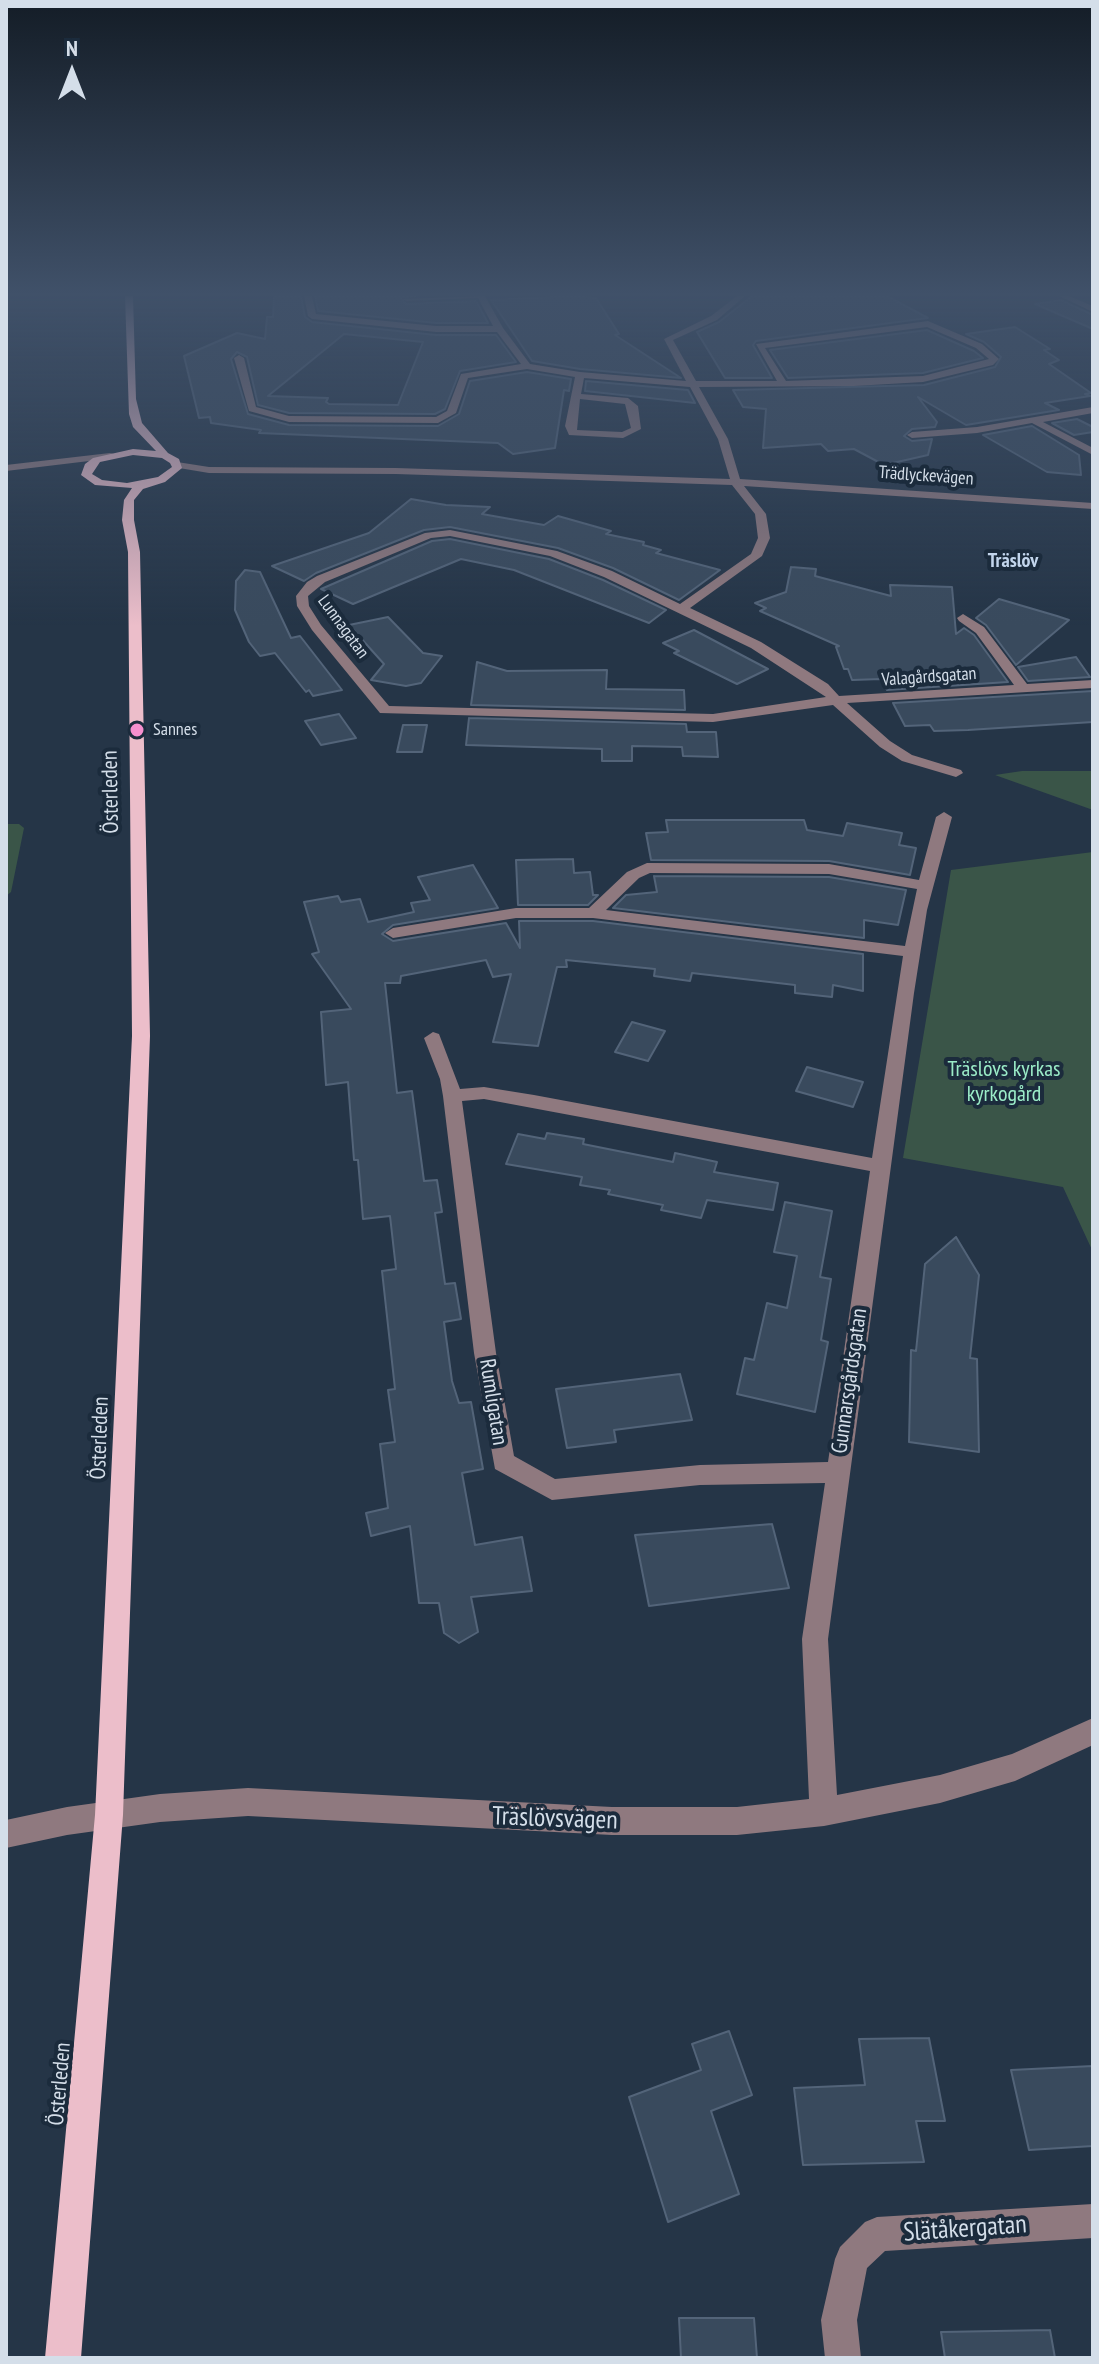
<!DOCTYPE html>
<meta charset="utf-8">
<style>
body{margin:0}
#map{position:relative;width:1099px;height:2364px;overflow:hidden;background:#253547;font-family:"PT Sans Narrow",sans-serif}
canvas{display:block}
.frame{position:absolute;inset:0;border:8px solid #d4dee9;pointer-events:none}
.north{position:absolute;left:32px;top:32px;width:80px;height:80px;-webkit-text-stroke:6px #1b2b3c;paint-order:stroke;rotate:0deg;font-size:22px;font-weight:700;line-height:32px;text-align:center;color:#d4dee9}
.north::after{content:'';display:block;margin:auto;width:28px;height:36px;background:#d4dee9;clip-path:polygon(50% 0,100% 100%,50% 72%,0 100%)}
</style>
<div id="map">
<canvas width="1099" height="2364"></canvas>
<div class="frame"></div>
<div class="north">N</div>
</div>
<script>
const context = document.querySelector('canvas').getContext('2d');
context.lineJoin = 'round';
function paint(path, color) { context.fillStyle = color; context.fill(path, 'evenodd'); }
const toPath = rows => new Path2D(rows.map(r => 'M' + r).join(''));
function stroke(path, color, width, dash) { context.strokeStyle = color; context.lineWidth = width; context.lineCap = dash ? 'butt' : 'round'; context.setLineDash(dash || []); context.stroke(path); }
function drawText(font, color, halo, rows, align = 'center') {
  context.font = font + ' "PT Sans Narrow",sans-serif'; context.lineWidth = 8; context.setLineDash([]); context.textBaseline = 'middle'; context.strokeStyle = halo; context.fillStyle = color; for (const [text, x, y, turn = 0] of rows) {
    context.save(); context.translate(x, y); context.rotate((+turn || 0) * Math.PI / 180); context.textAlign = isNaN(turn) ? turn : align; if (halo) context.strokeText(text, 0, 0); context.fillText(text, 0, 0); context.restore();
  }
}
paint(toPath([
 [1022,771,1093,771,1093,810,995,775],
 [6,824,19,824,24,828,11,892,6,896],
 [1093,852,1093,1252,1063,1187,903,1158,951,870]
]), '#3a5548');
const building = toPath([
 [274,296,301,296,305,317,312,322,436,335,496,335,516,362,460,371,445,409,435,414,289,413,258,405,247,357,237,352,231,359,248,414,289,425,438,426,459,414,470,381,527,372,571,379,569,391,564,390,555,448,513,454,498,443,259,433,261,430,211,423,210,417,199,418,184,356,237,333,265,339,267,317,273,317,274,296],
 [344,334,423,342,398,405,329,404,326,402,328,398,268,396,344,334],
 [315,296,416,296,400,297,406,304,476,301,488,323,436,323,318,311,315,296],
 [576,296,596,298,619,334,615,335,681,378,580,369,532,361,491,300,576,296],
 [752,296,887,296,928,318,756,341,753,345,772,378,725,378,697,332,719,322,752,296],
 [1061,300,1093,315,1093,329,1035,304,1061,300],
 [1015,327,1050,349,1044,350,1059,360,1049,364,1091,393,1085,394,1090,396,1045,403,1059,410,966,425,918,397,937,422,935,427,912,429,904,436,912,441,932,439,928,455,884,465,854,449,828,451,821,444,763,448,766,409,743,407,733,390,924,385,995,367,1001,357,984,342,966,334,1015,327],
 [927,330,974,351,983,358,923,373,788,378,770,350,927,330],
 [586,381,688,390,695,403,585,391,586,381],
 [1077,419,1093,427,1093,432,1074,435,1052,423,1077,419],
 [1032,426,1079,455,1081,475,1047,472,983,435,1032,426],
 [411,499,446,505,490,507,482,514,544,525,558,516,611,531,606,534,644,542,643,545,661,550,656,553,720,570,679,600,613,568,558,548,450,527,424,530,316,573,304,581,272,566,369,533,411,499],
 [450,539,549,559,603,580,666,610,649,623,514,570,461,559,353,604,321,589,432,541,450,539],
 [791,567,816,569,815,576,891,596,890,585,952,587,956,634,964,628,974,635,1008,682,887,690,881,679,852,680,848,669,844,669,836,647,839,646,760,611,766,608,755,603,786,592,791,567],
 [245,570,260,572,291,638,300,636,342,690,313,696,309,690,306,692,275,653,260,656,249,642,235,610,236,581,245,570],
 [999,599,1057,616,1069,620,1016,665,986,625,976,618,999,599],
 [388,617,423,653,442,656,421,683,406,686,371,680,384,664,349,625,388,617],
 [694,630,768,669,737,684,674,653,679,651,663,643,694,630],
 [1076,657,1090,677,1028,681,1018,667,1076,657],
 [477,662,507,671,607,670,606,689,684,690,685,710,471,705,477,662],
 [1093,691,1093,722,968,730,934,731,930,725,905,726,893,703,1093,691],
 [339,714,356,738,321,745,305,721,339,714],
 [469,718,686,724,687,732,716,732,718,757,683,756,682,747,632,746,632,761,602,761,602,749,466,745,469,718],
 [403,725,427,725,422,752,397,752,403,725],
 [666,820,804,820,807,830,843,836,847,823,902,833,899,845,916,848,910,875,829,861,651,860,646,833,668,832,666,820],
 [573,859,574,873,590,872,593,895,598,895,588,905,518,905,516,860,573,859],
 [473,865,498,908,393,925,382,934,393,941,506,923,520,948,519,921,593,921,863,954,863,991,833,985,832,997,795,993,795,985,692,973,690,981,654,976,655,969,566,960,567,967,557,967,538,1046,493,1042,511,974,493,977,486,960,401,976,400,983,385,983,397,1093,412,1091,424,1181,437,1180,442,1212,435,1213,445,1284,455,1283,461,1319,444,1322,452,1381,459,1403,471,1402,483,1469,462,1473,475,1545,522,1537,532,1591,471,1597,478,1632,459,1643,444,1633,439,1603,419,1603,410,1526,371,1536,366,1513,388,1508,380,1444,395,1442,388,1390,395,1389,382,1271,396,1269,390,1216,363,1219,358,1160,354,1160,348,1082,326,1085,321,1012,351,1009,312,954,319,952,304,902,338,896,341,902,360,899,368,922,414,912,411,903,430,900,418,877,473,865],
 [654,876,829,877,906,890,898,925,864,920,864,938,613,908,626,895,657,892,654,876],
 [632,1022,665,1031,648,1061,615,1052,632,1022],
 [807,1067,863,1082,853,1107,796,1091,807,1067],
 [547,1133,584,1139,583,1144,673,1162,675,1153,717,1162,714,1172,778,1183,773,1210,707,1200,701,1218,661,1210,663,1205,608,1194,610,1190,580,1185,582,1177,506,1164,518,1134,545,1139,547,1133],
 [785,1202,832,1211,820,1277,831,1279,821,1340,828,1342,815,1412,737,1394,745,1358,754,1360,767,1303,787,1308,797,1256,774,1252,785,1202],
 [956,1237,979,1275,970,1358,977,1359,979,1452,909,1442,911,1350,916,1351,925,1264,956,1237],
 [680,1374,692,1420,614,1430,616,1442,567,1448,556,1389,680,1374],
 [772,1524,789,1588,649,1606,635,1535,772,1524],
 [729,2031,752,2095,711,2111,739,2194,668,2222,629,2097,701,2070,692,2044,729,2031],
 [929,2038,945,2121,916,2121,924,2162,803,2165,794,2088,865,2085,859,2039,929,2038],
 [1093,2066,1093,2146,1029,2150,1011,2070,1093,2066],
 [679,2318,754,2318,757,2358,681,2358,679,2318],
 [1050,2330,1055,2358,945,2358,941,2332,1050,2330]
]);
paint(building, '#394a5d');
stroke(building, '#536479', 2);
paint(toPath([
 [304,296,312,296,316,314,436,326,493,326,478,298,406,301,402,299,485,296,503,328,530,364,580,372,686,381,664,339,711,316,737,296,745,296,717,320,673,340,696,381,777,381,756,344,928,321,982,344,999,359,993,365,923,382,854,386,699,387,728,439,740,479,1093,503,1093,509,744,486,766,514,770,538,762,556,690,608,761,642,828,684,839,696,1014,685,976,633,959,621,957,618,963,614,984,627,1027,684,1093,680,1093,688,847,703,890,741,912,755,961,770,963,773,956,777,902,761,880,747,833,705,713,722,380,713,312,630,297,606,296,596,307,582,317,576,425,533,450,530,557,551,612,571,680,604,751,554,758,538,755,514,732,485,396,474,209,473,173,467,172,465,177,462,209,467,396,468,730,479,718,439,690,387,584,378,581,394,628,398,638,406,641,429,623,438,569,435,565,426,575,377,527,369,468,378,456,413,438,423,289,422,249,411,234,358,239,355,244,358,256,407,289,416,436,417,447,411,461,374,521,364,497,332,436,332,312,319,308,316,304,296],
 [927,327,976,348,989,359,923,376,786,381,765,348,927,327],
 [580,399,625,404,631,428,622,432,577,430,580,399],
 [450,536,550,556,604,577,751,648,826,697,713,714,389,706,321,625,309,606,308,596,325,582,431,538,450,536],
 [1059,296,1069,296,1093,306,1093,312,1059,296],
 [1093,407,1093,413,1043,422,1093,448,1093,455,1032,423,977,433,912,438,907,435,912,432,977,427,1093,407],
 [110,453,114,454,114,458,6,471,6,465,110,453],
 [944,812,952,817,927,910,914,993,828,1639,837,1795,940,1775,1012,1754,1093,1718,1093,1745,1015,1781,940,1803,824,1826,737,1835,612,1835,248,1816,160,1822,67,1835,6,1848,6,1820,67,1807,160,1794,248,1788,612,1807,737,1807,809,1799,802,1639,825,1483,700,1485,552,1500,495,1469,474,1353,443,1096,440,1079,424,1038,433,1032,439,1034,460,1089,484,1087,534,1095,872,1158,903,956,593,918,516,918,393,938,385,933,393,928,516,908,589,908,627,872,647,863,829,864,919,880,936,817,944,812],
 [650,873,829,874,917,889,905,946,606,910,639,878,650,873],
 [484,1099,870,1171,828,1462,700,1465,555,1479,514,1456,496,1353,462,1101,484,1099],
 [1093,2204,1093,2238,885,2251,867,2268,857,2320,861,2358,825,2358,821,2320,835,2259,840,2247,865,2222,877,2217,1093,2204]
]), '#8f797f');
paint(toPath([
 [125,296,133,296,136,399,142,423,168,453,179,459,182,468,165,482,143,489,134,500,134,520,140,552,150,1036,123,1815,81,2358,45,2358,95,1815,132,1036,128,552,122,520,124,500,132,488,95,485,81,475,85,464,93,458,133,449,156,451,133,427,129,414,125,296],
 [133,455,162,458,170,463,172,467,158,477,127,483,102,480,92,474,100,462,133,455]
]), '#ecbeca');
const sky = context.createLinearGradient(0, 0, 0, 626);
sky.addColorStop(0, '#141d27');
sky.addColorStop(0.47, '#405169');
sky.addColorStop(1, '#40516900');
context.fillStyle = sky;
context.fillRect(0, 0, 1099, 626);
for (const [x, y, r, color] of [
 [137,730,8,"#f690cf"]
]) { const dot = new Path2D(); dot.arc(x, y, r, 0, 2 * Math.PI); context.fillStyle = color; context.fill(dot); stroke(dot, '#1b2b3c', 3); }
drawText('18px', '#d4dee9', '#1b2b3c', [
 ["Trädlyckevägen",926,476,4],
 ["Lunnagatan",343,627,54],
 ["Valagårdsgatan",929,677,-4]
]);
drawText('18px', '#d4dee9', '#1b2b3c', [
 ["Sannes",153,730]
], 'left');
drawText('bold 20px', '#c2d5ec', '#1b2b3c', [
 ["Träslöv",1013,561]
]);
drawText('22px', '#d4dee9', '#1b2b3c', [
 ["Österleden",111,792,-91],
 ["Gunnarsgårdsgatan",850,1381,-82],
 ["Rumligatan",493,1402,81],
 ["Österleden",100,1438,-88],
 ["Österleden",60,2084,-85]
]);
drawText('22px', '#9becc8', '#1b2b3c', [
 ["Träslövs kyrkas",1004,1070],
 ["kyrkogård",1004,1095]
]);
drawText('26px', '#d4dee9', '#1b2b3c', [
 ["Träslövsvägen",555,1819,2],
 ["Slätåkergatan",965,2229,-4]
]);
</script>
